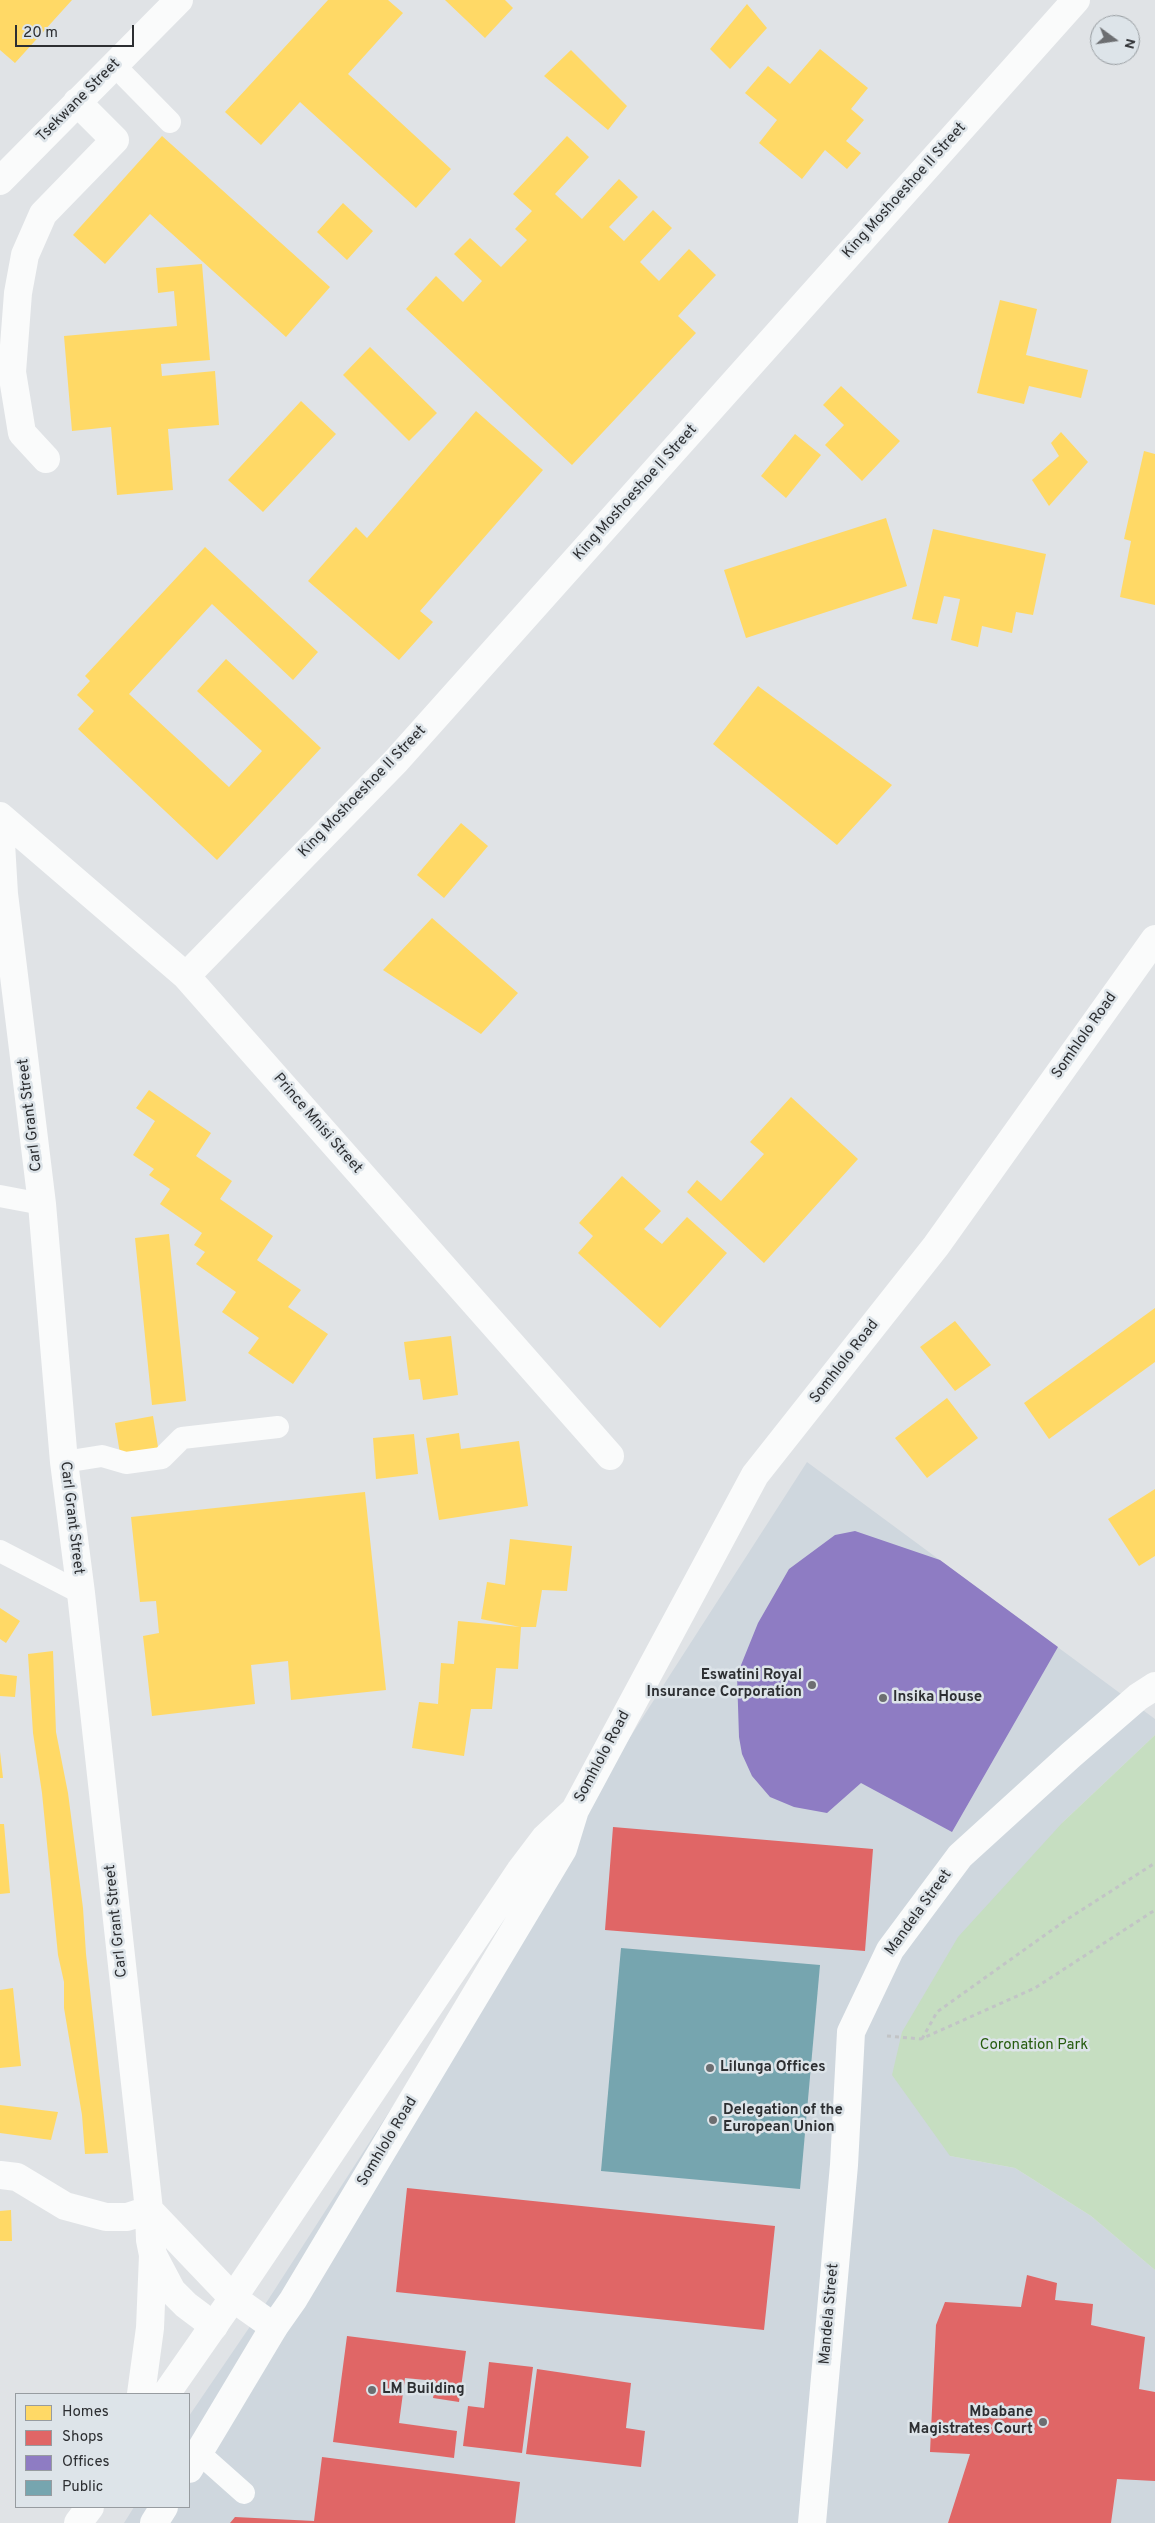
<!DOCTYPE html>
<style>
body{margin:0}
#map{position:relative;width:1155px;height:2523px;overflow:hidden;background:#e0e3e6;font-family:Overpass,sans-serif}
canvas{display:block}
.legend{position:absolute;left:15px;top:2393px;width:175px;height:115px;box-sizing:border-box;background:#dde4e9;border:1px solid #979ca0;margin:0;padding:6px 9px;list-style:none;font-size:15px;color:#2d2f32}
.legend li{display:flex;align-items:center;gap:10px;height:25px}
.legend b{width:25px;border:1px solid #979ca0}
.north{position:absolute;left:1090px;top:15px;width:50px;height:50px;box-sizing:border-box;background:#dde4e9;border:1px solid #979ca0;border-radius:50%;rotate:104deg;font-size:14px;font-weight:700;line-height:20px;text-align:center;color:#2d2f32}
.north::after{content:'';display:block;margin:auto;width:18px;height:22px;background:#6c6e71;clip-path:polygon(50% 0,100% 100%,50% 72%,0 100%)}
.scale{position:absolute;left:15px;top:25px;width:119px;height:22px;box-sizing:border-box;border:2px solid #2d2f32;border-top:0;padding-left:6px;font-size:15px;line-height:18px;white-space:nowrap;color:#2d2f32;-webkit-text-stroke:4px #dde4e9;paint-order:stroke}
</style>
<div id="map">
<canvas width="1155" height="2523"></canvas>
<ul class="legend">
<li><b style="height:14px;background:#ffd966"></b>Homes</li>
<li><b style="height:14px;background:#e06666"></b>Shops</li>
<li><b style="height:14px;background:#8e7cc3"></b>Offices</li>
<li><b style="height:14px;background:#76a5af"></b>Public</li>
</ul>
<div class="north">N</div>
<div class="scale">20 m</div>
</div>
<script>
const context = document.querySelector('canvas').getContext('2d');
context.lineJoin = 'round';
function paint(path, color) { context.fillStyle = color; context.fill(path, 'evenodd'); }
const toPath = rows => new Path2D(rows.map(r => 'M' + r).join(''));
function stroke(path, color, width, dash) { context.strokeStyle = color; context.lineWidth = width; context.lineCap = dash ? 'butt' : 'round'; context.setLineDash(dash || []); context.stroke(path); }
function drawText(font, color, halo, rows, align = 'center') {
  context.font = font + ' Overpass,sans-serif'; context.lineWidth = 5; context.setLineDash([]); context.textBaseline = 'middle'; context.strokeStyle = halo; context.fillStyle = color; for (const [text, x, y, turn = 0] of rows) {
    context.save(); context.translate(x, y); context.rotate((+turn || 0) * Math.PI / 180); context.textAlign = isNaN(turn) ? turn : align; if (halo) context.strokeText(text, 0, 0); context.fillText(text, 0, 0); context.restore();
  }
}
paint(toPath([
 [807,1462,1155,1719,1155,1735,1063,1822,950,2156,1015,2168,1091,2216,1155,2270,1155,2523,124,2523,134,2507,189,2507,189,2416,268,2300]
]), '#cfd7de');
paint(toPath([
 [1155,1735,1155,2270,1091,2216,1015,2168,950,2156,892,2075,902,2032,958,1937,1063,1822]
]), '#c6dec1');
paint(toPath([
 [0,0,72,0,15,63,0,50],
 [328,0,388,0,403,13,348,74,451,169,416,208,300,102,261,145,225,112],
 [445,0,505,0,513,8,485,38],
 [747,4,767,28,730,69,710,49],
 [820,49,868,88,851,109,864,120,846,141,861,153,847,169,825,150,802,179,759,143,777,120,745,93,768,66,790,84],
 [571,50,627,106,608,130,544,76],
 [162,136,330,287,286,337,150,214,105,264,73,235],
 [567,136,589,157,555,194,582,219,619,179,638,197,609,227,624,241,653,210,672,228,640,262,659,281,689,249,716,275,678,316,696,333,572,465,406,309,436,276,463,302,482,281,454,254,470,238,501,267,527,240,515,229,532,211,513,194],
 [343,203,373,231,347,260,317,232],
 [202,264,210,360,161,364,162,376,215,371,219,425,168,429,173,490,117,495,111,427,72,431,64,336,177,326,174,291,158,293,156,268],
 [1000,300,1037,309,1026,355,1088,370,1081,398,1029,386,1024,404,977,393],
 [370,347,437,413,409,441,343,375],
 [841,386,900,441,862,481,825,445,844,425,823,405],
 [301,401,336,434,263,512,228,480],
 [476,411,543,470,420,611,433,622,399,660,308,581,356,527,367,538],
 [1061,432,1088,462,1049,506,1032,480,1059,456,1051,443],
 [795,434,821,455,786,498,761,476],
 [1144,451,1155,454,1155,605,1120,597,1131,541,1124,539],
 [886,518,907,586,746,638,724,570],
 [933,529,1046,554,1033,615,1016,612,1012,633,982,626,978,647,951,640,960,599,944,596,937,624,912,619],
 [205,547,318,652,293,680,212,604,129,694,229,787,262,751,197,691,226,659,321,748,217,860,78,729,94,711,77,695,90,681,85,676],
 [758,686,892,785,837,845,713,744],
 [461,823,488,846,444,898,417,875],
 [432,918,518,993,481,1034,383,970],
 [149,1090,211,1133,196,1156,232,1181,220,1199,273,1236,257,1260,301,1290,288,1307,328,1334,293,1384,248,1353,259,1338,222,1312,236,1292,196,1264,205,1252,194,1245,202,1233,160,1204,170,1189,149,1175,154,1169,133,1155,155,1121,136,1108],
 [791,1097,858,1159,764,1263,687,1192,697,1180,721,1201,764,1154,750,1142],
 [622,1176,661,1211,644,1229,662,1244,687,1217,727,1253,660,1328,578,1253,593,1236,579,1223],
 [169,1234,186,1401,152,1405,135,1238],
 [1155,1308,1155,1362,1049,1439,1024,1403],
 [955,1321,991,1365,955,1391,920,1347],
 [451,1336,458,1395,423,1400,420,1379,409,1380,404,1342],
 [947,1398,978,1438,927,1478,895,1438],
 [153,1416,159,1453,121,1460,115,1423],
 [459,1433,461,1449,519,1441,528,1506,439,1520,426,1438],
 [414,1434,418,1474,376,1479,373,1438],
 [1155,1489,1155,1556,1139,1566,1108,1519],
 [365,1492,386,1690,291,1700,288,1661,251,1665,255,1704,152,1716,143,1636,159,1633,156,1601,140,1602,131,1517],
 [510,1539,572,1546,567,1591,542,1590,536,1627,521,1627,518,1669,496,1668,492,1709,471,1709,464,1756,412,1748,419,1702,438,1704,441,1663,454,1664,458,1621,520,1627,481,1619,487,1582,505,1585],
 [0,1608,20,1621,6,1643,0,1639],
 [53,1651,56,1732,68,1793,83,1908,86,1954,108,2153,85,2154,82,2115,64,2008,64,1982,58,1955,42,1793,33,1733,28,1654],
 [0,1674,17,1676,15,1697,0,1696],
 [0,1752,3,1778,0,1778],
 [0,1824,4,1824,10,1893,0,1894],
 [13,1988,21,2066,0,2068,0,1990],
 [0,2105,58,2112,51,2140,0,2133],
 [11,2210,12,2241,0,2241,0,2211]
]), '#ffd966');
paint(toPath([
 [613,1827,873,1849,865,1951,605,1930],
 [407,2188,775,2226,764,2330,396,2292],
 [1027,2275,1057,2283,1055,2300,1093,2304,1091,2325,1145,2337,1139,2389,1155,2392,1155,2481,1117,2479,1111,2523,948,2523,970,2454,930,2452,936,2325,945,2302,1021,2307],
 [347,2336,466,2351,459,2402,433,2398,436,2381,405,2378,399,2423,457,2431,454,2458,333,2442],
 [489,2362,533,2367,522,2453,463,2446,468,2406,484,2408],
 [537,2369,631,2383,626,2428,645,2431,641,2467,526,2454],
 [322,2457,520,2482,515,2523,230,2523,235,2517,314,2521]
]), '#e06666');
paint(toPath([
 [855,1531,940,1560,1058,1647,952,1832,861,1783,827,1813,794,1807,770,1797,752,1776,742,1754,739,1737,737,1675,758,1623,789,1569,835,1535]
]), '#8e7cc3');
paint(toPath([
 [621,1948,820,1965,800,2189,601,2171]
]), '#76a5af');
stroke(toPath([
 [887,2036,921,2039,1035,1988,1155,1910],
 [922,2039,937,2012,1066,1920,1155,1863]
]), '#c2c4c6', 3, [4, 4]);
stroke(toPath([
 [114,65,170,122],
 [0,1196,42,1204],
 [64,1462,102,1456,126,1463,162,1458,182,1438,278,1427],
 [0,1551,81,1593],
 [199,2453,244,2493]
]), '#fafbfb', 22);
stroke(toPath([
 [0,181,179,0],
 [46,459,22,433,12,372,18,293,25,255,43,214,115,140,77,102],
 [0,816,186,976,610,1456],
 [0,826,4,894,42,1204,64,1462,81,1593,149,2210,150,2240,153,2255,172,2291,186,2305,214,2326],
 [186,976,396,761,1076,0],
 [0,2175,17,2177,65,2206,106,2217,127,2217,149,2210],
 [149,2210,233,2298,274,2327],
 [812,2523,844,2165,851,2032,890,1950,960,1856,1071,1755,1138,1697,1155,1686]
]), '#fafbfb', 28);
stroke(toPath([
 [141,2394,150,2328,153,2255],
 [166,2394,233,2298,520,1871,545,1838,574,1811],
 [189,2469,274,2327,293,2300,563,1849,575,1810,755,1475,936,1246,1155,939],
 [78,2523,90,2507],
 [154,2523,164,2507]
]), '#fafbfb', 28);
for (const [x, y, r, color] of [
 [812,1685,5,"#6c6e71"],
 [883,1698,5,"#6c6e71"],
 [710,2068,5,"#6c6e71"],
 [713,2120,5,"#6c6e71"],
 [372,2390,5,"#6c6e71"],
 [1043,2422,5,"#6c6e71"]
]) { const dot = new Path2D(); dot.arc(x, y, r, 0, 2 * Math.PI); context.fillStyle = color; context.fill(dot); stroke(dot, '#dde4e9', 2); }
drawText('15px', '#2d2f32', '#dde4e9', [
 ["Tsekwane Street",79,101,-45],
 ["King Moshoeshoe II Street",905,191,-48],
 ["King Moshoeshoe II Street",636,493,-48],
 ["King Moshoeshoe II Street",363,792,-46],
 ["Somhlolo Road",1085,1036,-55],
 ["Carl Grant Street",31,1115,-97],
 ["Prince Mnisi Street",317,1124,49],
 ["Somhlolo Road",845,1362,-52],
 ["Carl Grant Street",71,1518,83],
 ["Somhlolo Road",603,1757,-62],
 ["Mandela Street",919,1913,-54],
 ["Carl Grant Street",117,1921,-96],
 ["Somhlolo Road",388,2142,-59],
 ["Mandela Street",830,2314,-85]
]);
drawText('bold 15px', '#2d2f32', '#dde4e9', [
 ["Eswatini Royal",802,1676,"right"],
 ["Insurance Corporation",802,1693,"right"],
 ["Insika House",893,1698],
 ["Lilunga Offices",720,2068],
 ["Delegation of the",723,2111],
 ["European Union",723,2128],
 ["LM Building",382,2390],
 ["Mbabane",1033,2413,"right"],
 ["Magistrates Court",1033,2430,"right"]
], 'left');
drawText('15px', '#265c0f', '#dde4e9', [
 ["Coronation Park",1034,2046]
]);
</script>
